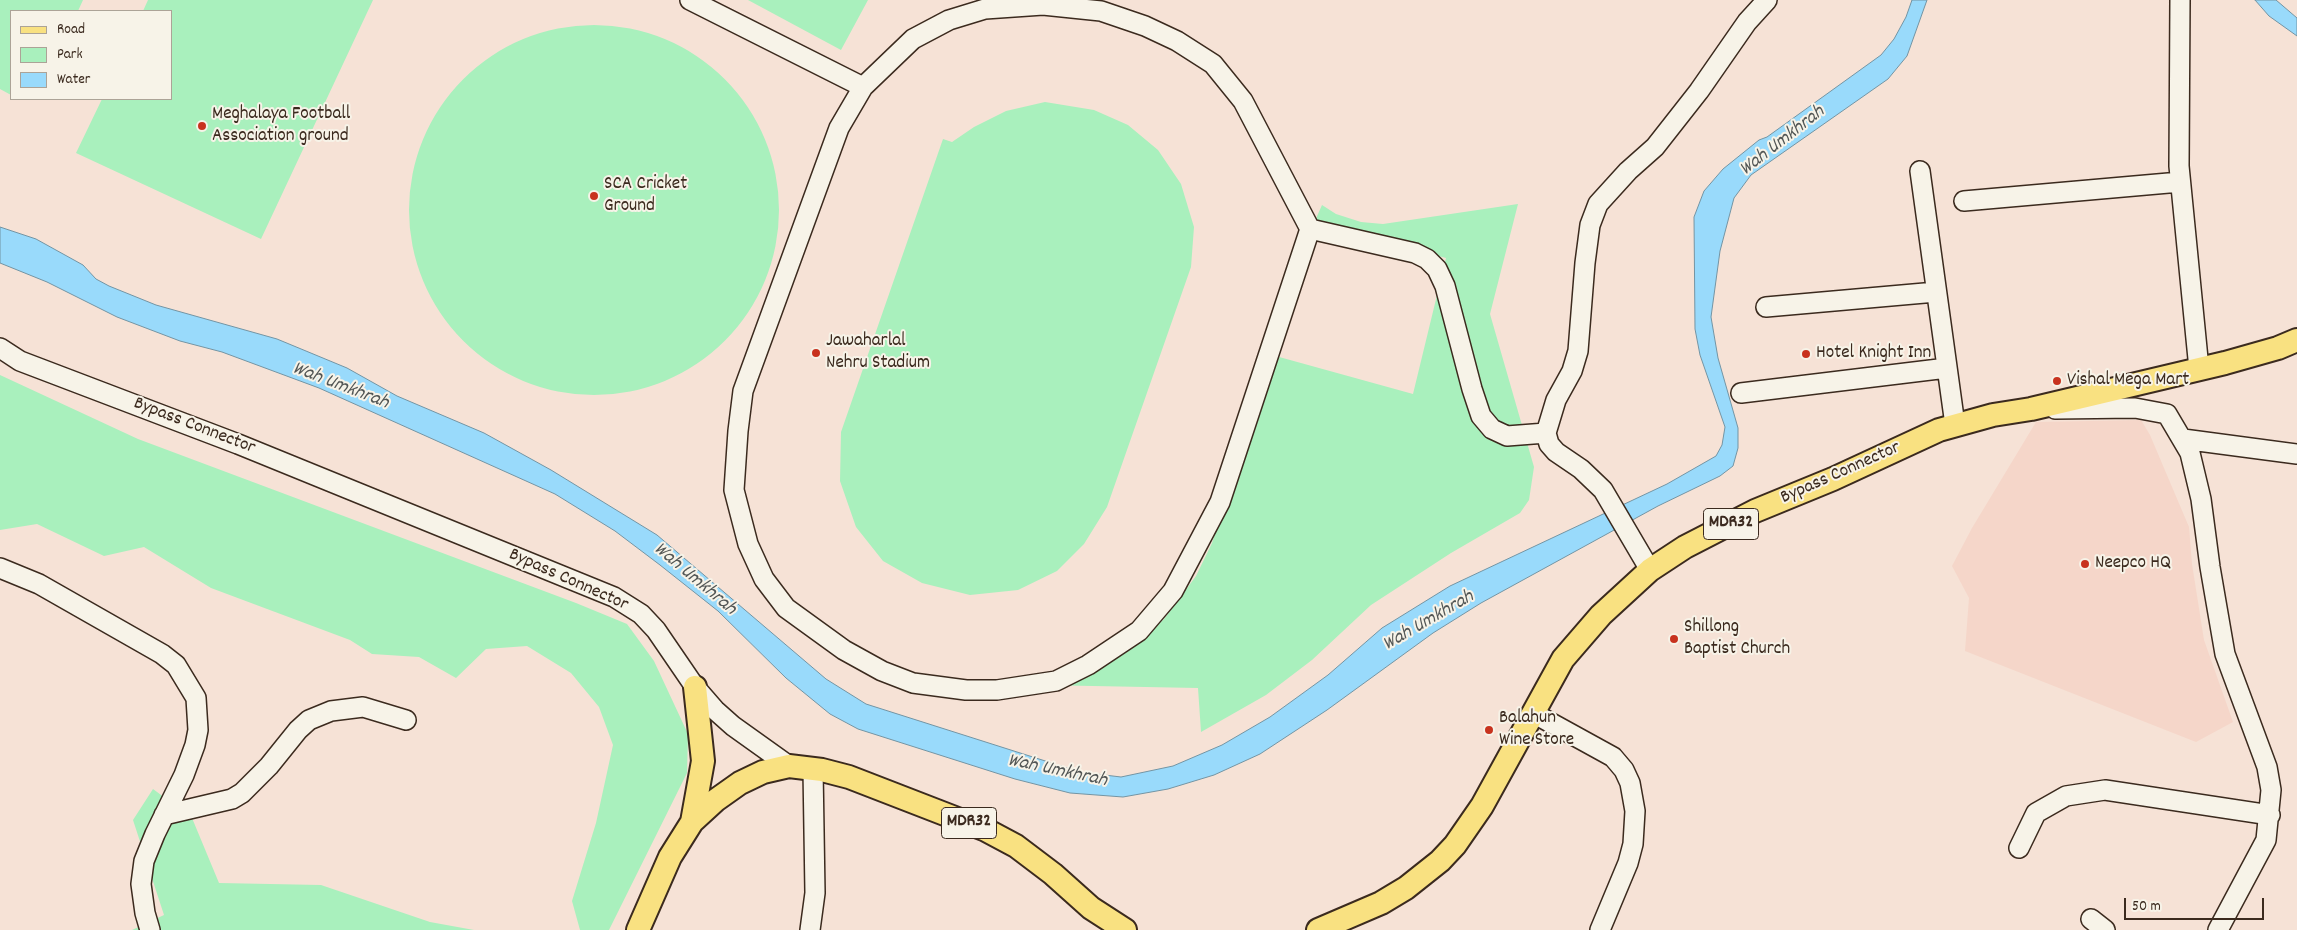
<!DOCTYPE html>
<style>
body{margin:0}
#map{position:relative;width:2297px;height:930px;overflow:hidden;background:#f6e2d6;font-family:Dekko,sans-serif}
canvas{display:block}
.legend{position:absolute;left:10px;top:10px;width:162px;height:90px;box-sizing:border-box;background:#f7f3e8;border:1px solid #aca397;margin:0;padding:6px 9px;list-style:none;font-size:15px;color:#3b2a1e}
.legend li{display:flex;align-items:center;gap:10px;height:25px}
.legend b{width:25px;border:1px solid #aca397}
.scale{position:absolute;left:2124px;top:898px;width:140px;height:22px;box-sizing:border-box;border:2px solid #3b2a1e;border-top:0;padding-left:6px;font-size:15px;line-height:18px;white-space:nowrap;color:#3b2a1e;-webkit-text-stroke:4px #f7f3e8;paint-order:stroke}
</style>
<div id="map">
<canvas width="2297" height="930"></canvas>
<ul class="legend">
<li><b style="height:6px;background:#f9e181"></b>Road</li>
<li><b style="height:14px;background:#a9f0bd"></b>Park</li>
<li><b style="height:14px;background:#99dafb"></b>Water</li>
</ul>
<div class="scale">50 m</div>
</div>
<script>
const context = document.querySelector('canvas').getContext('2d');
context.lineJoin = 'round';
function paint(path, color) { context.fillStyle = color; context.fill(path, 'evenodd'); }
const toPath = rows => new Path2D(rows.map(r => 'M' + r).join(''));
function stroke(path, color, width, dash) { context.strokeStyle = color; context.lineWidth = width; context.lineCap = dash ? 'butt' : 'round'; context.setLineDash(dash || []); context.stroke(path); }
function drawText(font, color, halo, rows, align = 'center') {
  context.font = font + ' Dekko,sans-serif'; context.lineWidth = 4; context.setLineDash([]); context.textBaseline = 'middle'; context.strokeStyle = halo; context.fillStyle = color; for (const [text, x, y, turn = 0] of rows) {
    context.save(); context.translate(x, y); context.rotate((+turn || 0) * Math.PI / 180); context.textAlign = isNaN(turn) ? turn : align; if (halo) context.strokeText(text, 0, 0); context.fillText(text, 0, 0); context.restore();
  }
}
paint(toPath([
 [2141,420,2150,435,2189,527,2192,564,2204,640,2233,722,2196,742,1965,651,1969,598,1952,566,1972,528,2036,422]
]), '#f5d6c9');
paint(toPath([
 [0,0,83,0,78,11,11,11,11,95,0,89],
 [148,0,373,0,261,239,76,153,102,99,171,99,171,11,143,11],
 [748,0,868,0,841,50],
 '409 210a185 185 0 1 1 370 0a185 185 0 1 1-370 0Z',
 [1045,102,1094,110,1128,125,1158,150,1181,184,1194,227,1191,267,1107,507,1084,544,1057,571,1018,590,970,595,922,583,883,561,856,527,840,481,841,432,943,139,952,142,974,127,1006,111],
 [1518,204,1490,314,1534,467,1529,500,1520,513,1451,553,1371,605,1312,660,1266,695,1201,732,1198,688,1040,685,1086,674,1127,652,1164,619,1196,576,1212,543,1272,355,1413,394,1446,258,1314,223,1322,205,1336,214,1361,222,1383,224],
 [0,375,138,439,576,603,627,624,654,661,688,734,687,773,609,930,580,930,572,901,596,823,613,745,599,707,571,673,527,646,486,649,456,678,419,657,372,654,350,640,211,588,144,547,104,556,37,524,0,530],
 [153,789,192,818,219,883,321,885,430,922,474,930,132,930,164,915,133,820]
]), '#a9f0bd');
const water = toPath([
 [1912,0,1927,0,1907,56,1888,79,1751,175,1734,198,1720,251,1711,317,1718,358,1738,428,1738,448,1733,466,1720,476,1658,506,1481,603,1433,633,1327,710,1260,754,1214,775,1168,789,1123,797,1070,793,1015,779,858,729,830,714,786,678,718,611,660,565,615,531,555,494,319,388,222,352,180,341,117,317,47,282,0,263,0,227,36,239,83,265,96,279,109,286,156,305,277,339,347,368,397,396,484,433,551,470,657,535,826,679,866,704,1080,772,1121,777,1173,766,1222,745,1270,717,1328,675,1382,628,1450,586,1667,484,1716,456,1722,445,1725,427,1700,355,1695,329,1694,217,1704,191,1723,169,1759,140,1767,137,1881,55,1894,39,1906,17,1912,0],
 [2255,0,2276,0,2297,18,2297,36,2269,16,2255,0]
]);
paint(water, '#99dafb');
stroke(water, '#7394a3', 1);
const minor = toPath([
 [690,0,863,87],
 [2180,0,2179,166,2199,369],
 [1043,5,1101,11,1145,26,1177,41,1213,64,1243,101,1310,229,1220,502,1173,591,1139,631,1088,665,1056,681,997,690,966,690,913,683,882,671,844,650,786,608,764,579,748,544,734,490,738,431,743,391,839,128,863,87,913,39,949,20,985,9,1043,5],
 [1920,171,1955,425],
 [1964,201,2180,182],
 [1310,229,1415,253,1427,259,1437,269,1445,286,1472,389,1481,416,1492,429,1507,436,1546,433],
 [1766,307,1936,292],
 [0,348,20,361,238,444,614,597,641,614,656,630,695,687,715,710,733,726,789,766],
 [1741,393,1947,368],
 [2055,409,2135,408,2167,414,2190,453,2201,499,2210,567,2225,654,2267,767,2271,790,2266,840,2218,930],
 [2183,439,2297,454],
 [0,568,39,584,162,654,176,665,196,698,198,730,195,745,184,775,155,834,144,861,141,884,145,913,150,930],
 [1650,570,1603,490,1581,469,1556,452,1549,444,1546,433,1556,400,1572,371,1578,351,1585,263,1590,225,1598,204,1628,171,1655,147,1699,91,1747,22,1767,0],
 [1533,713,1613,757,1624,770,1630,783,1635,811,1633,844,1628,863,1600,930],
 [164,815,232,799,242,793,269,766,298,730,309,720,331,711,363,707,406,720],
 [2019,848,2036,813,2066,796,2105,790,2270,815],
 [2091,919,2105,930],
 [810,930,815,893,813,769]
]);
const major = toPath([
 [692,822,703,761,695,687],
 [638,930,670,857,692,822,716,800,740,783,763,772,789,766,822,770,849,777,986,830,1016,846,1053,874,1091,908,1125,930],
 [1318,930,1381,903,1406,888,1440,861,1455,845,1482,806,1563,659,1601,615,1650,570,1685,547,1755,511,1833,479,1939,430,1993,415,2031,409,2225,363,2278,348,2297,340]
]);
stroke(minor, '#3b2a1e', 22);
stroke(major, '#3b2a1e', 26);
stroke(minor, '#f7f3e8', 19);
stroke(major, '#f9e181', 22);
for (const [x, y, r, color] of [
 [202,126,5,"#c8321e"],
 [594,196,5,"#c8321e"],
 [816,353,5,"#c8321e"],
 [1806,354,5,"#c8321e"],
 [2057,381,5,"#c8321e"],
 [2085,564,5,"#c8321e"],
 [1674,639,5,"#c8321e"],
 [1489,730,5,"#c8321e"]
]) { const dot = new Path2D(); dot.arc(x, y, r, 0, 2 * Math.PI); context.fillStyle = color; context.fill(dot); stroke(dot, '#f7f3e8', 2); }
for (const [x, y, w] of [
 [1731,524,55],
 [969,823,55]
]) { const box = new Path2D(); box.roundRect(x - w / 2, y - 15.5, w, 31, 4); context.fillStyle = '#f7f3e8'; context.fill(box); stroke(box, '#3b2a1e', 1); }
drawText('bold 18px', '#3b2a1e', null, [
 ["MDR32",1731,524],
 ["MDR32",969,823]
]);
drawText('19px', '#3b2a1e', '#f7f3e8', [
 ["Meghalaya Football",212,115],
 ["Association ground",212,137],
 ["SCA Cricket",604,185],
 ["Ground",604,207],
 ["Jawaharlal",826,342],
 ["Nehru Stadium",826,364],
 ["Hotel Knight Inn",1816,354],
 ["Vishal Mega Mart",2067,381],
 ["Neepco HQ",2095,564],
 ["Shillong",1684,628],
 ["Baptist Church",1684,650],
 ["Balahun",1499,719],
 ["Wine Store",1499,741]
], 'left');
drawText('19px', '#3b2a1e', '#f7f3e8', [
 ["Bypass Connector",194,427,21],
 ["Bypass Connector",1841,474,-24],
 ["Bypass Connector",568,581,24]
]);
drawText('italic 20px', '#525655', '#f7f3e8', [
 ["Wah Umkhrah",1783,142,-38],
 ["Wah Umkhrah",340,387,21],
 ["Wah Umkhrah",694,580,40],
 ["Wah Umkhrah",1429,622,-30],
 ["Wah Umkhrah",1057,772,12]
]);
</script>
